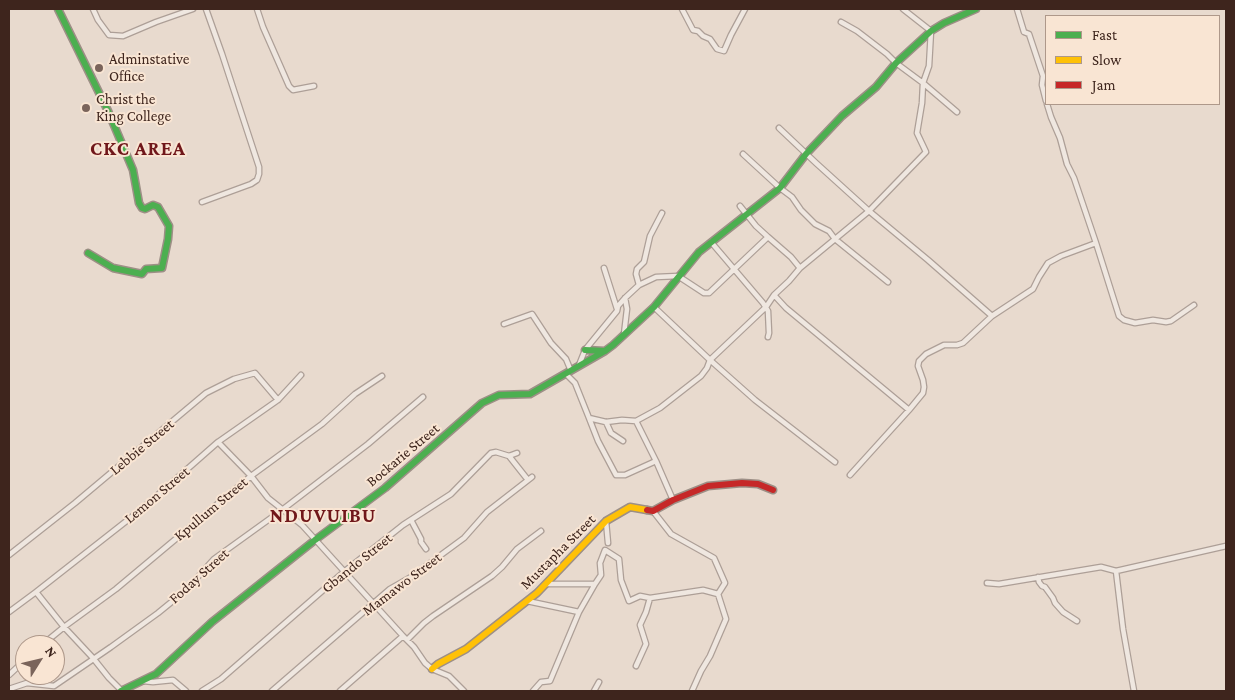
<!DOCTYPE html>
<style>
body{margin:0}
#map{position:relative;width:1235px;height:700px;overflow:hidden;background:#e8dace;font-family:"Crimson Pro",serif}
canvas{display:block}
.frame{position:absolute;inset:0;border:10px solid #3e251d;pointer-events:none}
.legend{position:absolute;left:1045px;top:15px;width:175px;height:90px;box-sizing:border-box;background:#f9e5d3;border:1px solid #ae988a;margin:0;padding:6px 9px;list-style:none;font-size:15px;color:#3e251d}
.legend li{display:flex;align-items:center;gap:10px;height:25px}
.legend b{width:25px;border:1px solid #ae988a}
.north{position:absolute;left:15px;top:635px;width:50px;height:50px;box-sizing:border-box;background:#f9e5d3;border:1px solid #ae988a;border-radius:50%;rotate:54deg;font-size:14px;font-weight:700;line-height:20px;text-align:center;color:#3e251d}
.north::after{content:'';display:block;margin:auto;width:18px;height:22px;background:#7a645b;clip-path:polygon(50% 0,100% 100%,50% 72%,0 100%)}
</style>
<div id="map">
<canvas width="1235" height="700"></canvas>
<div class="frame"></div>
<ul class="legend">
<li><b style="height:6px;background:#4caf50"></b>Fast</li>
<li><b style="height:6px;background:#ffc107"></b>Slow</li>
<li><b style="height:6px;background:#c62828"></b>Jam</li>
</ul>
<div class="north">N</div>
</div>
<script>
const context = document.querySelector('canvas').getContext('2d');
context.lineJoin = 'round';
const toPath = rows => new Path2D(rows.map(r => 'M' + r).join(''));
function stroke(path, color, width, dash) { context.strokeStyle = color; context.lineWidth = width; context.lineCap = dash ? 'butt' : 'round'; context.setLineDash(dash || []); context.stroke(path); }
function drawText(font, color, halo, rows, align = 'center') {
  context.font = font + ' "Crimson Pro",serif'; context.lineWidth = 4; context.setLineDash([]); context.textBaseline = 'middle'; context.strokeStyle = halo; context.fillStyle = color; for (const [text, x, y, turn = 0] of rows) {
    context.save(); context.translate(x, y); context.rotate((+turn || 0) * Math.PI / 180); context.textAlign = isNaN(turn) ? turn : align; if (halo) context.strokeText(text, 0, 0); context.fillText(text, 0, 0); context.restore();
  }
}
const street = toPath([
 [93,9,98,20,109,35,123,36,156,22,193,9],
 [257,9,263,27,289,86,293,90,314,86],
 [682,9,693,30,698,31,703,36,710,39,717,49,724,51,731,35,745,9],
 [1017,9,1024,32,1029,34,1043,76,1042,85,1046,101],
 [841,22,857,31,887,54,896,63,923,83,957,112],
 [1047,104,1051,117,1060,138,1067,164,1074,178,1096,243,1119,316,1124,320,1135,323,1153,320,1166,322,1171,321,1194,305],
 [779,128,816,163,869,211,928,260,992,316],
 [743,154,780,188,792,197,801,210,815,224,829,231,835,239,888,282],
 [202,202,251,184,257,180,259,174,259,167,222,54,206,9],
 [768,237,791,257,800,268,789,281,774,295,786,308,909,410],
 [711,242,763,303,768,311,769,333,768,337],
 [604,268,617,309],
 [800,268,869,211,926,152,917,133,922,103,923,83,929,66,931,31,903,9],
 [639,285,656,277,678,276,704,293,709,293,768,237,756,226,740,206],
 [654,307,710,360,766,307,774,295],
 [504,324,532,314,551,343,566,359,571,371],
 [624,334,627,309,625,298],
 [579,365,585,350,617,311,618,306,625,298,639,285,636,274,637,269,644,262,650,236,662,213],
 [566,374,575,383,589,418,606,422,622,420,636,421,660,408,701,376,707,368,710,360,755,400,835,462],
 [589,418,598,441,616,475,625,475,656,461],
 [636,421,656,461,673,500],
 [606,422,611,433,623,441],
 [218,442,251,476,268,498,302,525,403,636,414,647,425,663,432,669,449,676,464,691],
 [509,456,528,480],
 [850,475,909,410,923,393,924,387,923,380,918,366,919,361,926,354,944,345,957,345,963,343,992,316,1033,289,1039,277,1048,263,1061,256,1096,243],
 [653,511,671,534,714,558,725,583,718,594,726,619,710,656,701,671,692,691],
 [411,520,421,539,421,542,426,549],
 [606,521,608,543],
 [9,555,75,503,206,393,234,379,255,373,278,400],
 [1116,571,1123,629,1134,691],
 [1038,577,1039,582,1042,586,1045,587,1053,598,1055,603,1063,612,1077,621],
 [987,583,999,584,1101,567,1116,571,1226,546],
 [546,584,595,584,601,575,600,563,605,550,619,559,621,580,629,601,640,596,650,598,703,590,718,594],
 [36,592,64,627,93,658,109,678,122,691],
 [527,601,579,612],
 [9,612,36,592,143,508,218,442,278,400,301,375],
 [407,640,424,623,433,616,492,576,502,567,517,549,541,531],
 [42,645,64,627,116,589,251,476,322,424,355,394,382,376],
 [636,666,646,644,640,625,646,612,650,598],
 [9,675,25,660],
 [143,681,153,682,173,680,186,691],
 [9,689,27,683,54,686,111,647,158,613,185,591,214,559,282,510,368,444,423,397],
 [202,691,221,679,345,571,403,525,451,494,491,453,496,452,509,456,517,453],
 [272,691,390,589,411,577,464,538,487,512,532,477],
 [340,691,403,636],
 [533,691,541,682,550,681,579,612,595,584],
 [594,691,599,682]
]);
const fast = toPath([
 [58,9,108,111,133,170,139,203,142,208,145,209,153,205,158,207,169,226,168,239,162,268,146,269,142,274,113,268,88,253],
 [605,351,613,345,654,307,699,252,780,188,806,154,842,116,876,87,896,63,931,31,944,23,976,9],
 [121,691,156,674,212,622,315,540,385,488,482,403,499,395,530,394,605,351,585,350]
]);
const slow = toPath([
 [432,669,438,664,466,649,537,593,606,521,630,507,647,510]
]);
const jam = toPath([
 [647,510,653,511,673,500,708,486,742,483,758,484,773,490]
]);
stroke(street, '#ad9f97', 7);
stroke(fast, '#9d8f86', 9);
stroke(slow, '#9d8f86', 9);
stroke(jam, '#9d8f86', 9);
stroke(street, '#efe7e0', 4.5);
stroke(fast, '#4caf50', 6);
stroke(slow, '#ffc107', 6);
stroke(jam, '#c62828', 6);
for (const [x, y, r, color] of [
 [99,68,5,"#7a645b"],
 [86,108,5,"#7a645b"]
]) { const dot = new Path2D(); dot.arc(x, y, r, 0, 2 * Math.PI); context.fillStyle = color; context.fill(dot); stroke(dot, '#f9e5d3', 2); }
drawText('15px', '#3e251d', '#f9e5d3', [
 ["Adminstative",109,59],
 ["Office",109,76],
 ["Christ the",96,99],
 ["King College",96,116]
], 'left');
drawText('15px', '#3e251d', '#f9e5d3', [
 ["Lebbie Street",142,447,-40],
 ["Bockarie Street",403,455,-40],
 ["Lemon Street",157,495,-40],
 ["Kpullum Street",211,509,-40],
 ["Mustapha Street",558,552,-45],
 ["Gbando Street",357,563,-39],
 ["Foday Street",199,576,-42],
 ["Mamawo Street",402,584,-37]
]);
context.letterSpacing = '1px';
drawText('bold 20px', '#70171a', '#f9e5d3', [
 ["CKC AREA",138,149],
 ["NDUVUIBU",323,516]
]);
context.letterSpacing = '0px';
</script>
